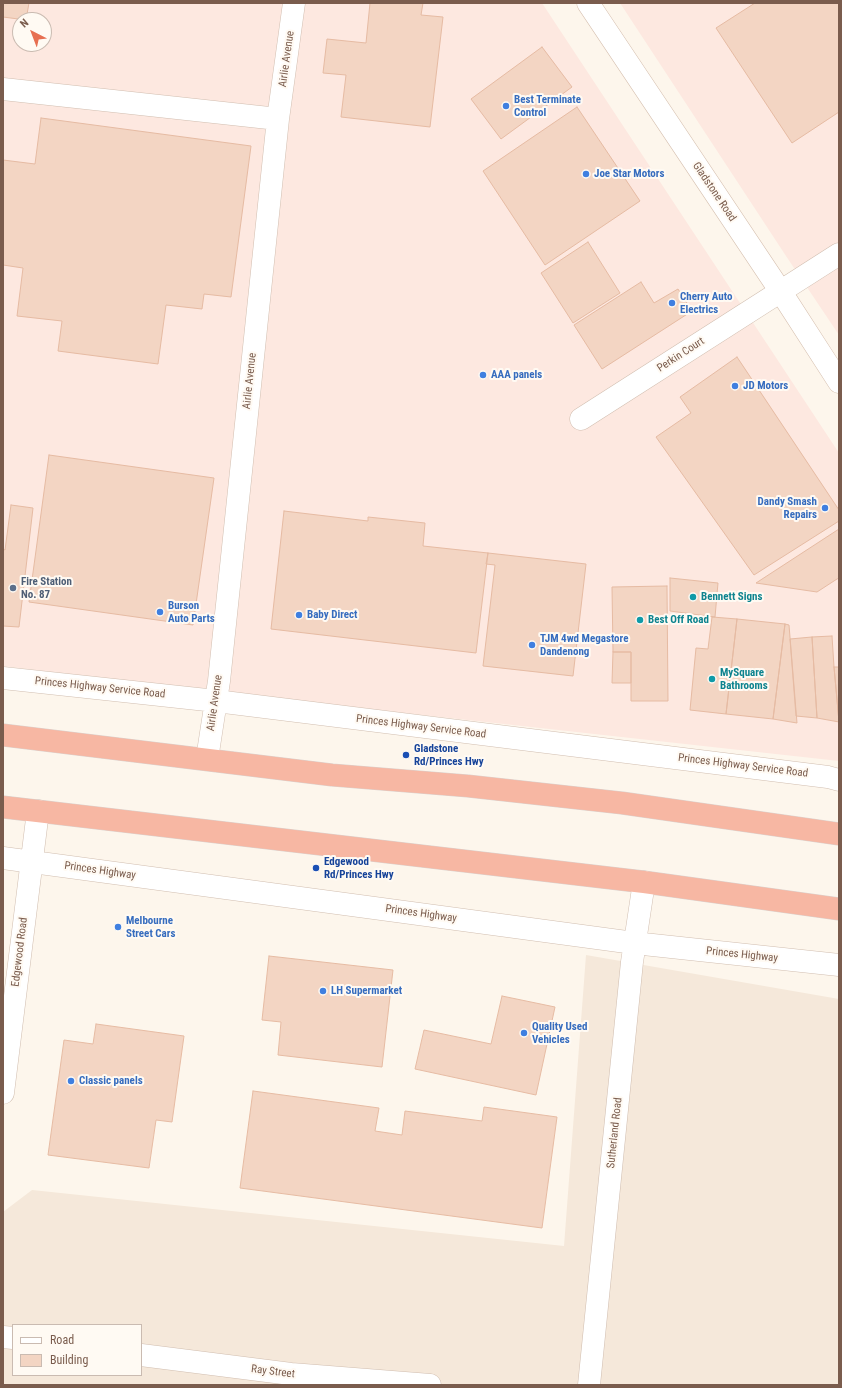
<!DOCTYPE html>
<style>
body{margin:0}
#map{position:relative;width:842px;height:1388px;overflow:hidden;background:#fdf6ec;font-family:"Roboto Condensed",sans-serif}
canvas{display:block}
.frame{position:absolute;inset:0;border:4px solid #7a5c4d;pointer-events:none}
.legend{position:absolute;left:12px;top:1324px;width:130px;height:52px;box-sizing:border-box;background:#fffaf3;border:1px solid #cabbb1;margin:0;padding:5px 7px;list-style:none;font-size:12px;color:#7a5c4d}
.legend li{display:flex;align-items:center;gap:8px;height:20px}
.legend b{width:20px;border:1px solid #cabbb1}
.north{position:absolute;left:12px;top:12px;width:40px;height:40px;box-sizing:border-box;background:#fffaf3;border:1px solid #cabbb1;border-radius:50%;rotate:318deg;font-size:11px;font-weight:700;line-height:16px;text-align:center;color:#7a5c4d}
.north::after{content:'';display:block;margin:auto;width:14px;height:18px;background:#e76f51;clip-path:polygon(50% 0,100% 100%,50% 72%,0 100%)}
</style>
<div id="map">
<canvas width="842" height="1388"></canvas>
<div class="frame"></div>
<ul class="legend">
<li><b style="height:5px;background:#fff"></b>Road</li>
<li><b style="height:11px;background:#f3d5c3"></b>Building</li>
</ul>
<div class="north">N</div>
</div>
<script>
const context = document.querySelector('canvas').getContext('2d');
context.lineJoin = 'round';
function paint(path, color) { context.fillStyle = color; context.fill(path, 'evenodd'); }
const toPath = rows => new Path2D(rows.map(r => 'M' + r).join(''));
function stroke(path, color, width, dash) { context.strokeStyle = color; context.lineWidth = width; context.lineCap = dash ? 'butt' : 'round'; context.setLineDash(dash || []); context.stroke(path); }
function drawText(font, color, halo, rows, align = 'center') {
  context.font = font + ' "Roboto Condensed",sans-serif'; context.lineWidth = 4; context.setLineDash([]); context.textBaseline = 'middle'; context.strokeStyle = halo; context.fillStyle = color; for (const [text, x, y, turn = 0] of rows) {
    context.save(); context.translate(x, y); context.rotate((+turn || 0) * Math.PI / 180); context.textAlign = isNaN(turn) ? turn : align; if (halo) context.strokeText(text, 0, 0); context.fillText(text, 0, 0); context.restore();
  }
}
paint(toPath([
 [586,955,839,999,839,1385,3,1385,3,1212,32,1190,564,1246],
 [13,1325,141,1325,141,1375,13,1375]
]), '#f5e8da');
paint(toPath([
 [3,3,542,3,839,453,839,761,205,691,3,666],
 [20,20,44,20,44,44,20,44],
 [620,3,839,3,839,335,786,256]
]), '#fde8e0');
const building = toPath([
 [3,3,29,3,26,20,3,17,3,3],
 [370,3,423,3,421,15,443,17,430,127,341,117,346,75,323,73,327,39,366,43,370,3],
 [755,3,839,3,839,112,792,143,716,28,755,3],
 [542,47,572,87,501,139,471,99,542,47],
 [577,107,640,201,545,265,483,171,577,107],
 [41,118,251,146,231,297,204,294,202,309,166,305,158,364,58,351,62,321,17,316,23,268,3,265,3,160,35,164,41,118],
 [588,242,620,293,573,323,541,273,588,242],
 [641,282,654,303,678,289,692,311,602,369,574,325,641,282],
 [737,357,839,510,839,521,754,575,656,437,691,413,680,397,737,357],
 [49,455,214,478,193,625,29,602,49,455],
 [11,505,33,508,19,627,3,626,3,549,5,550,11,505],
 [284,511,368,521,368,517,425,523,423,546,488,553,476,653,271,629,284,511],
 [839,529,839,578,837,579,817,592,756,583,839,529],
 [488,553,586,564,573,676,483,666,495,565,486,564,488,553],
 [670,578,718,583,715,617,670,611,670,578],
 [667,586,668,701,631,701,631,652,613,652,612,587,667,586],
 [712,617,737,619,726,714,690,710,696,648,708,649,712,617],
 [737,619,785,624,773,719,726,714,737,619],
 [785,624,789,625,797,723,773,719,785,624],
 [832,636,834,667,839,722,817,718,812,637,832,636],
 [812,637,817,718,796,716,790,639,812,637],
 [613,652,631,652,631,683,612,683,613,652],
 [834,667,839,667,839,721,834,667],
 [269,956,393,970,382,1067,278,1055,281,1022,262,1020,269,956],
 [502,996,555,1007,536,1095,415,1069,424,1030,491,1044,502,996],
 [96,1024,184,1036,172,1122,156,1120,149,1168,48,1155,64,1040,93,1044,96,1024],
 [253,1091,379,1108,375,1131,402,1135,405,1111,482,1121,484,1107,557,1117,542,1228,240,1188,253,1091]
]);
paint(building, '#f3d5c3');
stroke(building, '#e6bba3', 1);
const street = toPath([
 [3,89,278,119],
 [581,419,839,254],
 [3,678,216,701,828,777,839,780],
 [207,759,219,681,278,119,294,3],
 [3,858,634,943,839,965],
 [3,1093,38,811],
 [3,1337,13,1338],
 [141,1355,291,1374,430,1385],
 [589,1385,632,962,644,882]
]);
const secondary = toPath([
 [588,3,781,292,839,382]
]);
const highway = toPath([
 [3,735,332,775,468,786,622,803,839,834],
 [3,807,644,882,839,909]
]);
stroke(street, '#d1beb0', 23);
stroke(secondary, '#d6c0b0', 23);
stroke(highway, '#dad1cd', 23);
stroke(street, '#fff', 22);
stroke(secondary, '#fff', 22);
stroke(highway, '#f7b7a3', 22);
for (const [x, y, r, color] of [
 [506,106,4,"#3f7fe0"],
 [586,174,4,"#3f7fe0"],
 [672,303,4,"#3f7fe0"],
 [483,375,4,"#3f7fe0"],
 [735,386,4,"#3f7fe0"],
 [825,508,4,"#3f7fe0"],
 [13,588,4,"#5c6f8a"],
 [693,597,4,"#0f9aa8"],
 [160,612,4,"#3f7fe0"],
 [299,615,4,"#3f7fe0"],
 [640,620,4,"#0f9aa8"],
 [532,645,4,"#3f7fe0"],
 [712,679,4,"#0f9aa8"],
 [406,755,4,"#1a4fb4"],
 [316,868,4,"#1a4fb4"],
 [118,927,4,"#3f7fe0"],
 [323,991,4,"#3f7fe0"],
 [524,1033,4,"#3f7fe0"],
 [71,1081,4,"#3f7fe0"]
]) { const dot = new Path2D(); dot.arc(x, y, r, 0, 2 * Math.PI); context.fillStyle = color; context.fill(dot); stroke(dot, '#fffaf3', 1.5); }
drawText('11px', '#7a5c4d', '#fffaf3', [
 ["Airlie Avenue",287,59,-82],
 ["Gladstone Road",714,192,56],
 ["Perkin Court",681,355,-33],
 ["Airlie Avenue",250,381,-84],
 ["Princes Highway Service Road",100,688,6],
 ["Airlie Avenue",215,703,-82],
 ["Princes Highway Service Road",421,727,7],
 ["Princes Highway Service Road",743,766,7],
 ["Princes Highway",100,871,8],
 ["Princes Highway",421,914,8],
 ["Edgewood Road",20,952,-83],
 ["Princes Highway",742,955,6],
 ["Sutherland Road",615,1133,-84],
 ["Ray Street",273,1372,7]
]);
drawText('bold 11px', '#366cbe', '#fffaf3', [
 ["Best Terminate",514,100],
 ["Control",514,113],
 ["Joe Star Motors",594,174],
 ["Cherry Auto",680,297],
 ["Electrics",680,310],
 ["AAA panels",491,375],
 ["JD Motors",743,386],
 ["Dandy Smash",817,502,"right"],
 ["Repairs",817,515,"right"],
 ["Burson",168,606],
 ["Auto Parts",168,619],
 ["Baby Direct",307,615],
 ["TJM 4wd Megastore",540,639],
 ["Dandenong",540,652],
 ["Melbourne",126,921],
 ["Street Cars",126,934],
 ["LH Supermarket",331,991],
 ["Quality Used",532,1027],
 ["Vehicles",532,1040],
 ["Classic panels",79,1081]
], 'left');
drawText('bold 11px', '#4e5e75', '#fffaf3', [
 ["Fire Station",21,582],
 ["No. 87",21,595]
], 'left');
drawText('bold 11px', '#0d838f', '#fffaf3', [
 ["Bennett Signs",701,597],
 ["Best Off Road",648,620],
 ["MySquare",720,673],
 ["Bathrooms",720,686]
], 'left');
drawText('bold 11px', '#164399', '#fffaf3', [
 ["Gladstone",414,749],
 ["Rd/Princes Hwy",414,762],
 ["Edgewood",324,862],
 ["Rd/Princes Hwy",324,875]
], 'left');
</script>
